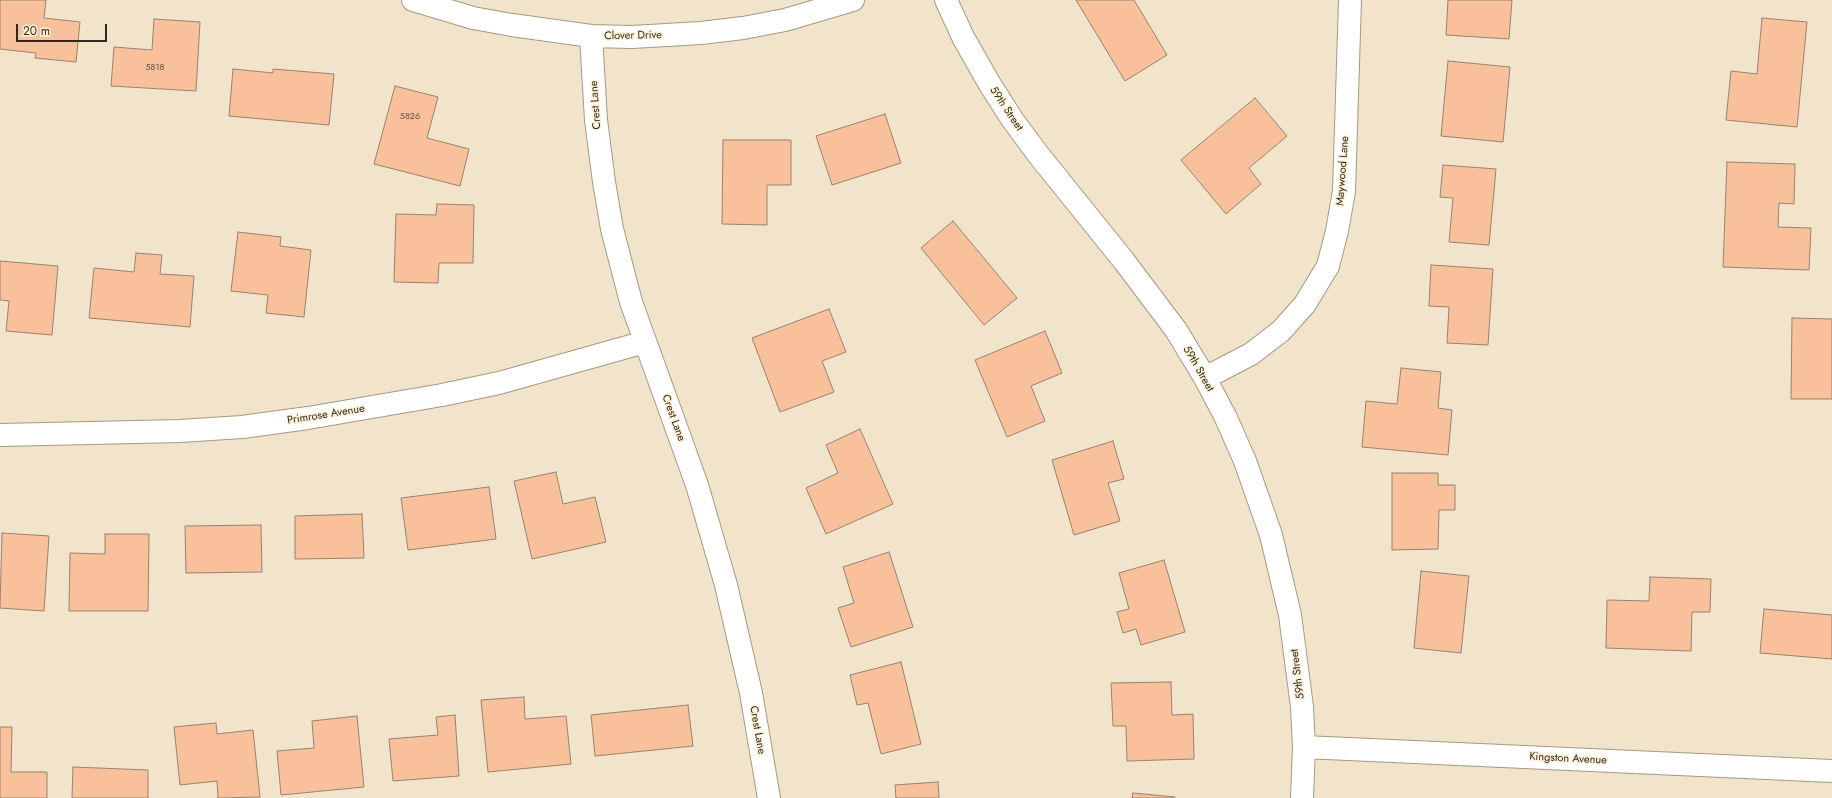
<!DOCTYPE html>
<style>
body{margin:0}
#map{position:relative;width:1832px;height:798px;overflow:hidden;background:#f1e4ca;font-family:Jost,sans-serif}
canvas{display:block}
.scale{position:absolute;left:16px;top:24px;width:91px;height:18px;box-sizing:border-box;border:2px solid #2e291f;border-top:0;padding-left:5px;font-size:12px;line-height:14px;white-space:nowrap;color:#2e291f;-webkit-text-stroke:3px #fff1d7;paint-order:stroke}
</style>
<div id="map">
<canvas width="1832" height="798"></canvas>
<div class="scale">20 m</div>
</div>
<script>
const context = document.querySelector('canvas').getContext('2d');
context.lineJoin = 'round';
function paint(path, color) { context.fillStyle = color; context.fill(path, 'evenodd'); }
const toPath = rows => new Path2D(rows.map(r => 'M' + r).join(''));
function stroke(path, color, width, dash) { context.strokeStyle = color; context.lineWidth = width; context.lineCap = dash ? 'butt' : 'round'; context.setLineDash(dash || []); context.stroke(path); }
function drawText(font, color, halo, rows, align = 'center') {
  context.font = font + ' Jost,sans-serif'; context.lineWidth = 3; context.setLineDash([]); context.textBaseline = 'middle'; context.strokeStyle = halo; context.fillStyle = color; for (const [text, x, y, turn = 0] of rows) {
    context.save(); context.translate(x, y); context.rotate((+turn || 0) * Math.PI / 180); context.textAlign = isNaN(turn) ? turn : align; if (halo) context.strokeText(text, 0, 0); context.fillText(text, 0, 0); context.restore();
  }
}
const building = toPath([
 [0,0,46,0,44,18,80,22,76,62,35,58,36,53,0,49,0,0],
 [1076,0,1134,0,1167,55,1125,81,1076,0],
 [1448,0,1512,0,1509,39,1446,35,1448,0],
 [1762,18,1807,22,1797,127,1726,120,1731,71,1757,74,1762,18],
 [154,19,200,22,196,91,111,86,114,47,152,50,154,19],
 [1448,61,1510,67,1503,142,1441,136,1448,61],
 [233,69,273,73,273,69,334,74,329,125,229,116,233,69],
 [395,86,438,97,427,138,469,149,460,186,374,164,395,86],
 [1255,98,1287,136,1249,168,1261,184,1226,214,1181,160,1255,98],
 [885,114,901,163,832,185,816,136,885,114],
 [723,140,791,140,791,185,767,185,767,225,722,224,723,140],
 [1727,162,1795,164,1794,204,1779,203,1778,227,1811,228,1809,270,1723,267,1727,162],
 [1443,165,1496,169,1489,245,1449,242,1453,198,1440,197,1443,165],
 [437,204,474,205,473,263,439,263,438,283,394,282,396,214,436,215,437,204],
 [953,221,1017,298,984,325,921,248,953,221],
 [238,232,281,237,280,246,311,250,304,317,266,313,268,295,231,291,238,232],
 [136,253,162,255,160,274,194,276,190,327,89,318,94,268,134,272,136,253],
 [0,261,58,266,52,335,6,331,9,301,0,300,0,261],
 [1431,265,1493,269,1488,345,1447,343,1449,307,1429,306,1431,265],
 [829,309,846,352,822,361,834,392,780,412,752,338,829,309],
 [1792,318,1832,319,1832,399,1791,399,1792,318],
 [1045,331,1062,373,1031,386,1045,421,1007,437,975,360,1045,331],
 [1401,368,1441,372,1438,408,1452,410,1448,455,1362,447,1366,401,1397,404,1401,368],
 [860,429,893,504,826,534,806,488,838,473,826,445,860,429],
 [1113,441,1124,479,1108,483,1120,521,1074,535,1052,460,1113,441],
 [556,472,563,504,595,497,606,542,532,559,514,481,556,472],
 [1392,473,1438,473,1438,485,1455,485,1455,510,1439,510,1438,549,1392,550,1392,473],
 [489,487,496,539,408,550,401,498,489,487],
 [362,514,364,558,295,559,295,516,362,514],
 [261,525,262,572,186,573,185,526,261,525],
 [2,533,49,536,44,611,0,608,2,533],
 [105,534,149,534,148,611,69,611,70,553,105,554,105,534],
 [889,552,913,627,851,647,838,608,854,603,843,567,889,552],
 [1164,560,1185,632,1141,645,1136,629,1123,633,1117,612,1129,609,1119,573,1164,560],
 [1421,571,1469,576,1461,653,1414,648,1421,571],
 [1650,577,1711,579,1710,612,1692,612,1691,651,1606,648,1607,600,1649,601,1650,577],
 [1764,609,1832,615,1832,659,1760,653,1764,609],
 [901,662,921,744,881,754,868,703,857,705,850,675,901,662],
 [1171,682,1172,715,1193,714,1194,759,1127,761,1126,726,1113,726,1111,683,1171,682],
 [524,697,525,719,566,716,571,764,488,772,481,700,524,697],
 [688,705,693,746,595,756,591,715,688,705],
 [455,715,459,776,393,781,389,739,438,735,436,717,455,715],
 [357,716,364,787,281,795,277,751,314,748,312,721,357,716],
 [216,723,217,734,253,730,260,797,218,798,217,781,180,785,174,727,216,723],
 [0,727,12,727,11,772,47,772,47,798,0,798,0,727],
 [73,767,148,770,148,798,72,798,73,767],
 [938,782,939,798,896,798,895,785,938,782],
 [1133,793,1175,797,1175,798,1132,798,1133,793]
]);
paint(building, '#f9c19b');
stroke(building, '#988171', 1);
const street = toPath([
 [413,0,473,18,512,25,591,36,632,37,701,33,743,28,785,20,853,0],
 [946,0,963,37,989,83,1012,119,1037,153,1124,261,1176,330,1205,378,1226,418,1245,461,1271,535,1290,615,1302,707,1304,747,1302,798],
 [591,36,596,120,604,182,612,229,631,302,697,485,726,585,751,693,769,798],
 [1205,378,1251,354,1281,331,1305,304,1328,266,1337,231,1344,191,1350,0],
 [0,435,180,431,242,427,308,418,442,395,499,383,645,342],
 [1304,747,1832,771]
]);
stroke(street, '#a69981', 24);
stroke(street, '#fff', 22);
drawText('9px', '#614f3e', null, [
 ["5818",155,68],
 ["5826",410,117]
]);
drawText('11px', '#2e291f', '#fff1d7', [
 ["Clover Drive",633,36,-1],
 ["Crest Lane",596,105,-94],
 ["59th Street",1006,109,56],
 ["Maywood Lane",1343,171,-86],
 ["59th Street",1198,369,60],
 ["Primrose Avenue",326,415,-9],
 ["Crest Lane",673,418,70],
 ["59th Street",1298,674,-97],
 ["Crest Lane",757,730,80],
 ["Kingston Avenue",1568,759,3]
]);
</script>
